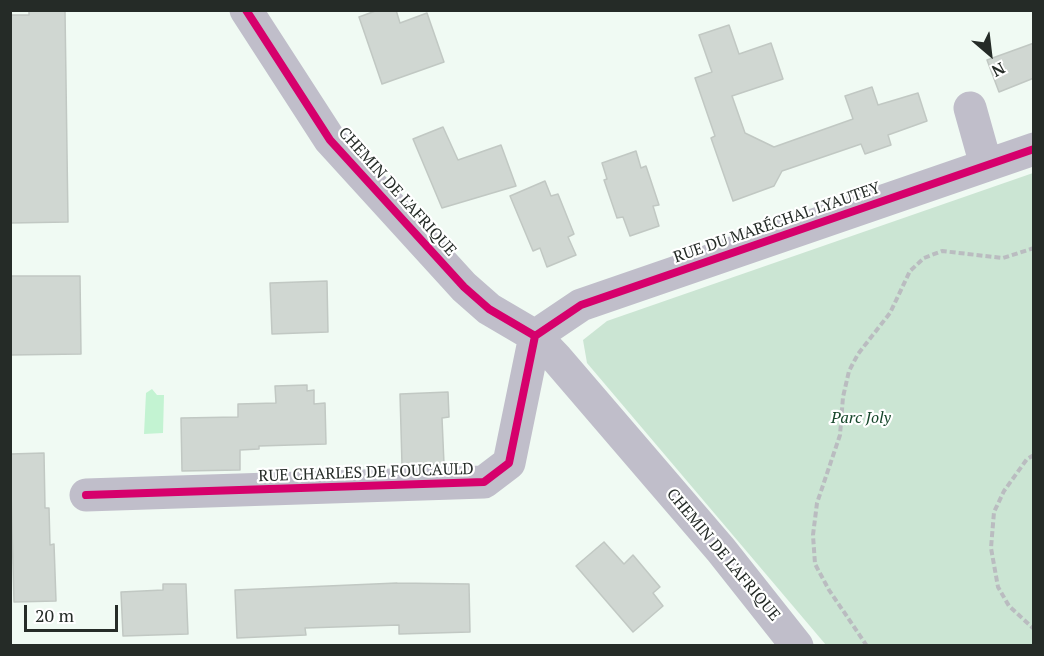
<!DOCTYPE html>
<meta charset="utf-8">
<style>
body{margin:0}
#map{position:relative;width:1044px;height:656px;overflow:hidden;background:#f0faf3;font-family:"PT Serif",serif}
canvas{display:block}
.frame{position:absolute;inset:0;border:12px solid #252b27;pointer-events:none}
.north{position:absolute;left:960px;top:24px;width:60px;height:60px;-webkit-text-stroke:4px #fff;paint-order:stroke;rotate:152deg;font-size:16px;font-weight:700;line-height:24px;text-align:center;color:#252b27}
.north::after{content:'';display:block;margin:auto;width:21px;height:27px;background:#252b27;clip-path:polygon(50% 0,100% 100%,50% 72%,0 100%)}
.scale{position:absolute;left:24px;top:605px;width:94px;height:27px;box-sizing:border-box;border:3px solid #252b27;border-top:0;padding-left:8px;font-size:18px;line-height:21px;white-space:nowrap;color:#252b27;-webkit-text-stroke:4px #fff;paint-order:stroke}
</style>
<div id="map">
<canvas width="1044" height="656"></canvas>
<div class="frame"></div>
<div class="north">N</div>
<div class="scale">20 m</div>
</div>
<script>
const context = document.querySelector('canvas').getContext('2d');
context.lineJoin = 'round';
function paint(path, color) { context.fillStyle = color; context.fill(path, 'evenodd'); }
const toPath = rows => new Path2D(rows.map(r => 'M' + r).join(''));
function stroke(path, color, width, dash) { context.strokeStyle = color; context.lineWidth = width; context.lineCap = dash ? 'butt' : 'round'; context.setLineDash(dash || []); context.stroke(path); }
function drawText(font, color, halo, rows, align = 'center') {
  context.font = font + ' "PT Serif",serif'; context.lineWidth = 4.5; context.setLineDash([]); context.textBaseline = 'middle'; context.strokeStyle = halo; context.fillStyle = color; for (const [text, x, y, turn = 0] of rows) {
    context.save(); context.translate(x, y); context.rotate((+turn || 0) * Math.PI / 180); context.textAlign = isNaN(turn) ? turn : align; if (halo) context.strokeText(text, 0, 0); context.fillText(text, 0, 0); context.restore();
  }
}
paint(toPath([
 [1033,173,1033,645,826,645,587,363,583,340,607,321]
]), '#cbe5d3');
paint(toPath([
 [152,389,157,395,164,395,163,433,144,434,146,393]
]), '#c3f3d2');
const building = toPath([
 [29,10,65,10,68,222,10,223,10,15,29,15,29,10],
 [378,10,396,10,400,23,427,13,444,62,382,84,359,17,378,10],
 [729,25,739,54,771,43,783,79,732,96,745,133,774,147,853,119,845,96,872,87,878,105,918,93,927,121,888,135,891,145,865,154,861,144,782,171,774,186,733,201,711,138,715,136,695,78,712,72,699,35,729,25],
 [1034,43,1034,78,999,92,987,60,1034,43],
 [443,127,458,160,501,145,516,186,442,208,413,139,443,127],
 [636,151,641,168,646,166,659,205,653,206,659,226,630,236,623,217,617,218,604,180,607,179,602,163,636,151],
 [545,181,551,196,558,194,574,234,568,237,576,255,547,267,540,248,533,251,510,196,545,181],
 [10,276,80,276,81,354,10,355,10,276],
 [327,281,328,332,272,334,270,283,327,281],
 [307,385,307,391,314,390,314,404,325,403,326,444,259,446,259,449,240,450,240,470,182,471,181,418,238,417,238,404,276,403,275,386,307,385],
 [448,392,449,417,442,418,444,464,402,465,400,394,448,392],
 [44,453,45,508,49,508,50,545,54,544,56,601,14,602,10,454,44,453],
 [604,542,624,564,633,555,660,587,653,593,663,606,633,632,576,566,604,542],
 [397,583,469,584,470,632,399,634,399,625,305,628,306,635,237,638,235,590,397,583],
 [163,584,186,584,188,634,123,636,121,592,163,590,163,584]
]);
paint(building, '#d0d7d2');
stroke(building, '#c1c8c3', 1.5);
stroke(toPath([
 [1034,455,1027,459,1004,491,994,512,991,548,998,587,1009,606,1034,629],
 [867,646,829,590,815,564,813,535,817,503,840,435,843,397,849,371,858,354,890,313,910,271,924,258,942,251,1003,258,1034,248]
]), '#babcc0', 4, [6, 3]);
stroke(toPath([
 [246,10,330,140,464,287,489,309,535,336,557,359,721,550,797,646],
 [970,108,986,165],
 [535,336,581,305,1034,149],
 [86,495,484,482,509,463,535,336]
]), '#c0beca', 33);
stroke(toPath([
 [246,10,330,140,464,287,489,309,535,336],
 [535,336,581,305,1034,149],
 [86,495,484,482,509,463,535,336]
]), '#d6006c', 8);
drawText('16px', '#252b27', '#fff', [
 ["CHEMIN DE L'AFRIQUE",397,192,48],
 ["RUE DU MARÉCHAL LYAUTEY",777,223,-19],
 ["RUE CHARLES DE FOUCAULD",366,473,-2],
 ["CHEMIN DE L'AFRIQUE",723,555,50]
]);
drawText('italic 16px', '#16462a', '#fff', [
 ["Parc Joly",861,418]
]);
</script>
